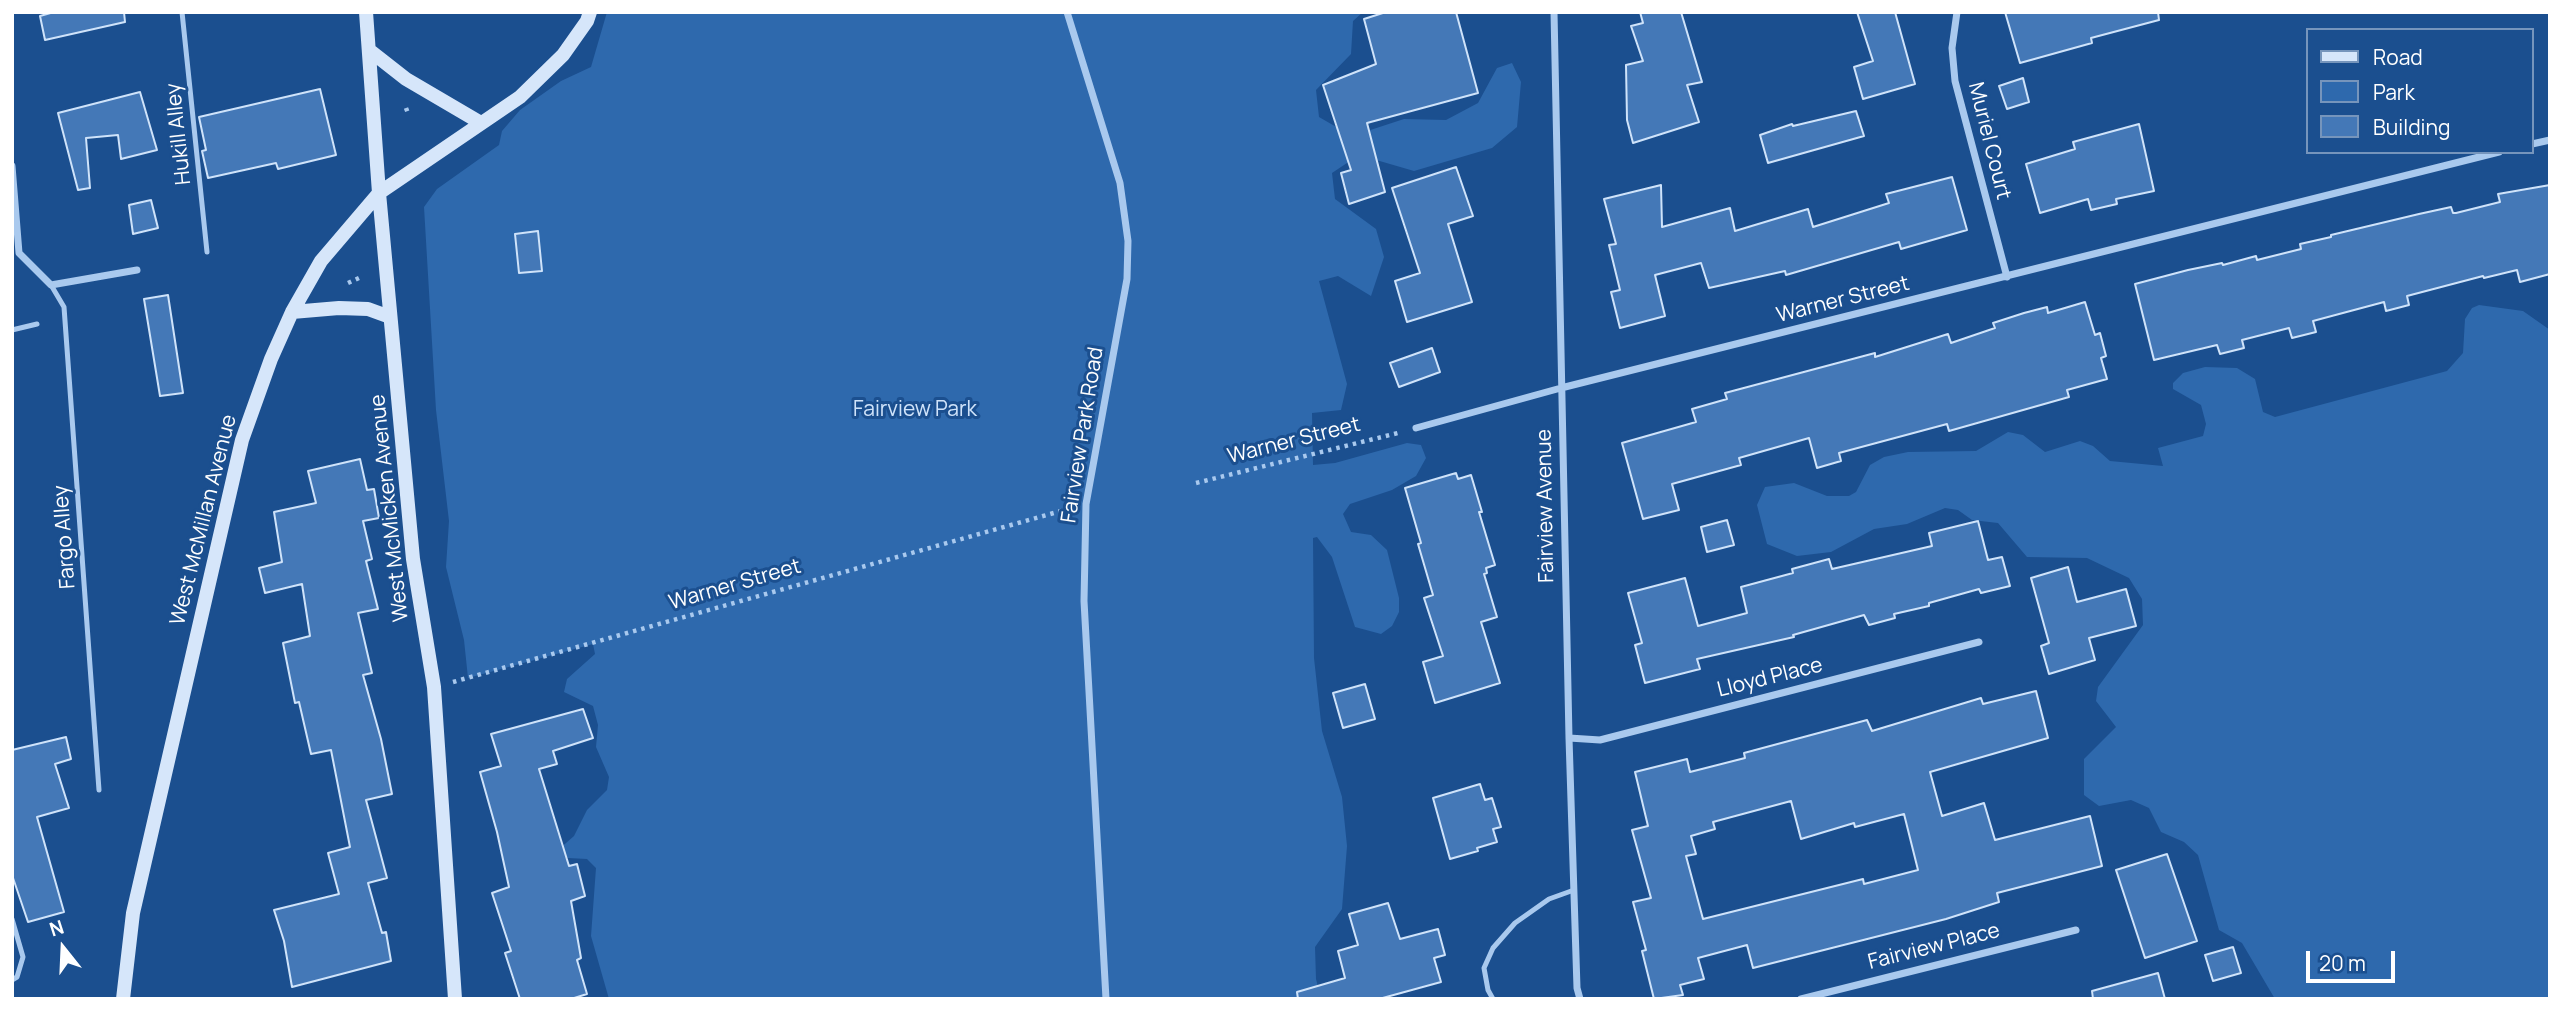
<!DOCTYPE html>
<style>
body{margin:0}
#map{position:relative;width:2562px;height:1011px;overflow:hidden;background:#1b4f8f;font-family:Manrope,sans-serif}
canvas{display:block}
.frame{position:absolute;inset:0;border:14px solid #fff;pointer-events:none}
.legend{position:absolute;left:2306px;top:28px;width:228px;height:126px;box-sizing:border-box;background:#1b4f8f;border:2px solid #7695bc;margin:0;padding:9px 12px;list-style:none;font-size:21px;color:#fff}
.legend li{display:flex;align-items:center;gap:14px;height:35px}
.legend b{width:35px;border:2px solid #7695bc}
.north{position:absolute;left:28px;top:913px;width:70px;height:70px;-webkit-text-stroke:5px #1b4f8f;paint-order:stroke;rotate:342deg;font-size:19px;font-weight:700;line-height:28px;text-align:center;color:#fff}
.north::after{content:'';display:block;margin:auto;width:24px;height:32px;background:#fff;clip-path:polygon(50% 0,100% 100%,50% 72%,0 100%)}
.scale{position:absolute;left:2306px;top:951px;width:89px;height:32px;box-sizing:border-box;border:4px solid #fff;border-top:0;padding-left:9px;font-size:21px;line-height:24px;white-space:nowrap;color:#fff;-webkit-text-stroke:5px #1b4f8f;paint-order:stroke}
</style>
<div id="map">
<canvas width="2562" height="1011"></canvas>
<div class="frame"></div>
<ul class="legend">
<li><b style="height:9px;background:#d6e6fa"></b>Road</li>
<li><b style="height:19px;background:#2e69ad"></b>Park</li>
<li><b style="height:19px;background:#4478b7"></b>Building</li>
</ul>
<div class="north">N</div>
<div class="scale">20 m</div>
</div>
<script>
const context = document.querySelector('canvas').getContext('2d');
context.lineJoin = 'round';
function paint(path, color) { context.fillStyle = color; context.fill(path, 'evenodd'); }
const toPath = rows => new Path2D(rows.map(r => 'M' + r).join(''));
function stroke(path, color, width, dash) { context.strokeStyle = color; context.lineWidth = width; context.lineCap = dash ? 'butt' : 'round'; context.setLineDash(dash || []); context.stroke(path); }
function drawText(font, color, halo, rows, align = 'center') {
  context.font = font + ' Manrope,sans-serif'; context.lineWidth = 6; context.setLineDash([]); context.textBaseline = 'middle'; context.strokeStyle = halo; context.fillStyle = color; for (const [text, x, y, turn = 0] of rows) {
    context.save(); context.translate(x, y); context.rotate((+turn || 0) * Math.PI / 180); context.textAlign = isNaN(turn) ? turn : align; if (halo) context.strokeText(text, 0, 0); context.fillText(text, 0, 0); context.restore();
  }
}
paint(toPath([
 [607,12,1363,12,1353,21,1351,54,1316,90,1319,117,1352,136,1404,119,1446,120,1478,103,1497,68,1512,63,1521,82,1517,127,1492,148,1414,171,1359,155,1332,173,1335,199,1376,229,1384,257,1371,296,1338,276,1319,281,1347,384,1341,410,1312,413,1313,465,1335,463,1407,443,1421,445,1426,458,1416,476,1392,490,1350,504,1343,514,1351,532,1371,535,1387,550,1399,598,1399,612,1392,626,1381,634,1355,627,1332,557,1317,537,1313,538,1314,658,1322,731,1342,797,1347,846,1342,909,1315,947,1316,979,1321,999,609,999,591,936,596,868,587,859,568,858,558,850,574,836,587,810,607,790,609,777,596,747,598,725,593,706,564,692,567,679,595,654,593,644,468,678,464,640,446,567,449,521,436,410,424,207,437,189,499,145,502,131,520,110,561,81,591,67],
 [2479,305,2523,311,2550,330,2550,999,2275,999,2242,943,2219,930,2198,855,2184,842,2161,832,2149,808,2131,800,2099,806,2084,795,2084,759,2116,727,2096,701,2098,687,2143,625,2142,599,2129,578,2087,558,2027,557,1998,523,1972,520,1958,510,1945,508,1907,524,1874,529,1831,552,1797,556,1767,544,1757,505,1765,487,1794,483,1827,496,1849,496,1856,492,1870,465,1884,457,1908,452,1976,451,2008,432,2023,435,2045,452,2080,441,2093,446,2110,461,2163,466,2158,448,2203,436,2206,424,2201,405,2173,389,2173,383,2183,373,2205,367,2237,368,2255,379,2263,412,2275,417,2447,371,2463,353,2465,319,2472,308]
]), '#2e69ad');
const building = toPath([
 [54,12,124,12,125,22,45,40,40,16,54,12],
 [1386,12,1456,12,1478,93,1367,123,1385,192,1349,204,1341,173,1351,170,1323,85,1376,64,1364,19,1386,12],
 [1640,12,1681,12,1702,82,1687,85,1699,122,1633,143,1627,120,1626,65,1643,61,1631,26,1643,23,1640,12],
 [1857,12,1895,12,1915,84,1863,99,1854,67,1873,61,1857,12],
 [2005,12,2158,12,2159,20,2091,38,2092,43,2020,63,2005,12],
 [2023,78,2029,102,2007,109,1999,86,2023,78],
 [320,89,336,155,278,169,276,163,208,178,202,151,206,150,199,117,320,89],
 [140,92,157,150,121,159,118,135,86,138,90,188,78,190,58,113,140,92],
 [1856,111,1864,136,1768,163,1760,135,1792,124,1793,126,1856,111],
 [2139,124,2154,191,2116,199,2117,204,2091,210,2088,199,2040,213,2026,164,2075,149,2073,142,2139,124],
 [1456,167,1473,216,1448,224,1472,302,1407,322,1395,281,1420,273,1392,188,1456,167],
 [1952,177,1967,230,1901,249,1899,242,1786,275,1785,271,1709,288,1701,263,1655,275,1665,316,1620,328,1611,292,1620,290,1609,245,1616,244,1604,199,1661,185,1662,227,1730,208,1735,231,1808,209,1813,227,1889,203,1886,194,1952,177],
 [2550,185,2550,274,2520,282,2517,270,2484,278,2483,276,2407,296,2409,305,2386,311,2384,302,2313,321,2316,332,2292,338,2289,328,2242,340,2244,348,2220,354,2217,345,2154,360,2135,284,2188,270,2222,263,2223,265,2256,256,2257,260,2301,249,2300,244,2331,237,2331,235,2419,214,2451,207,2453,213,2456,213,2500,202,2498,194,2550,185],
 [151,200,158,228,133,234,129,205,151,200],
 [538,231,542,271,519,273,515,234,538,231],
 [168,295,183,393,160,396,144,299,168,295],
 [2085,302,2095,335,2100,333,2106,356,2101,358,2107,379,2067,390,2069,397,1949,431,1947,424,1839,453,1841,461,1817,468,1809,438,1739,458,1741,465,1672,484,1679,510,1643,519,1622,443,1696,422,1692,409,1727,399,1725,393,1875,353,1875,357,1948,334,1951,343,1995,328,1993,323,2024,313,2047,307,2048,313,2085,302],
 [1432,348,1440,372,1399,387,1390,363,1432,348],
 [360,459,367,490,374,489,379,518,363,521,372,559,366,561,378,609,358,613,372,673,363,675,381,739,392,794,366,800,387,878,368,883,382,933,386,932,391,961,292,987,284,941,274,910,339,894,328,853,350,847,331,750,311,754,299,702,295,703,283,643,310,636,302,584,265,593,259,568,282,562,274,512,316,503,308,471,360,459],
 [1456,473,1458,479,1471,475,1482,512,1479,512,1495,565,1486,568,1487,573,1484,574,1497,617,1481,622,1500,683,1435,703,1423,662,1443,656,1424,598,1433,595,1418,544,1421,543,1405,488,1456,473],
 [1727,520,1734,545,1707,552,1701,527,1727,520],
 [1978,521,1988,560,2002,557,2010,586,1981,593,1979,589,1929,603,1929,606,1894,614,1895,618,1869,625,1864,615,1793,635,1794,637,1697,659,1700,669,1645,683,1635,645,1642,643,1628,593,1685,578,1698,626,1747,613,1741,587,1793,573,1792,569,1829,559,1832,569,1932,546,1929,533,1978,521],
 [2068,567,2077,602,2126,589,2136,626,2089,638,2095,660,2049,674,2041,646,2049,643,2031,578,2068,567],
 [1365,684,1375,719,1343,728,1333,693,1365,684],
 [2036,691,2048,738,1930,772,1942,816,1984,803,1995,840,2090,816,2102,866,1997,893,1999,902,1946,919,1753,968,1747,945,1698,958,1704,979,1680,985,1683,995,1654,999,1642,951,1646,950,1633,902,1651,898,1632,830,1648,826,1635,772,1687,759,1690,772,1745,758,1744,753,1867,720,1872,731,1981,698,1983,704,2036,691],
 [1791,801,1801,839,1854,823,1855,827,1904,814,1918,870,1864,884,1863,879,1703,919,1686,856,1696,854,1691,836,1715,829,1713,822,1791,801],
 [583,709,593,738,553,751,557,764,539,769,569,866,577,864,585,896,571,901,581,958,577,960,587,994,571,999,520,999,505,953,511,951,492,893,509,887,497,832,480,772,501,766,491,734,583,709],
 [66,737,71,759,55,764,69,808,37,817,64,912,28,922,12,875,12,750,66,737],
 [1480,784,1485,800,1492,798,1501,827,1493,829,1497,842,1477,848,1478,851,1450,859,1433,798,1480,784],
 [2167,854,2197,941,2145,958,2116,870,2167,854],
 [1388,903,1400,939,1438,929,1445,955,1434,958,1441,982,1379,999,1298,999,1297,992,1345,978,1338,951,1358,945,1349,914,1388,903],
 [2233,947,2241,973,2213,981,2205,955,2233,947],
 [2158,973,2165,999,2093,999,2092,991,2158,973]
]);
paint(building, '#4478b7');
stroke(building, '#cfe3fa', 2);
stroke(toPath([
 [406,108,409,116],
 [348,283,359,278],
 [1196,483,1402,432],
 [453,682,1068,509]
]), '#a9c9ee', 4.5, [3.5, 5]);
stroke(toPath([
 [182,12,207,252],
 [51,285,64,307,99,790],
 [12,330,37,324],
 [12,919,23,957,17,977,12,980],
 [1493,999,1488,990,1484,968,1493,948,1515,923,1549,899,1574,890]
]), '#a9c9ee', 5);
stroke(toPath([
 [1067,12,1120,183,1128,241,1127,279,1086,504,1084,601,1106,999],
 [1554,12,1569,738,1577,988,1580,999],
 [1957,12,1952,48,1955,81,2007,277],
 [2532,144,2550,140],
 [12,166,19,253,51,285,137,270],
 [1416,428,1561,388,2499,152],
 [1569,738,1600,740,1979,642],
 [1801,999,2076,930]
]), '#a9c9ee', 7);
stroke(toPath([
 [366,12,379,193,413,559,434,687,455,999],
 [369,50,406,79,481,123],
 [292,312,339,308,368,309,390,317],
 [123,999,133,913,242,440,271,359,292,312,321,261,379,193,520,97,563,55,587,21,590,12]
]), '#d6e6fa', 14);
drawText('21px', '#fff', '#1b4f8f', [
 ["Hukill Alley",179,134,-96],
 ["Muriel Court",1989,141,76],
 ["Warner Street",1843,300,-14],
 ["Fairview Park Road",1083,435,-81],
 ["Warner Street",1294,441,-14],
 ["Fairview Avenue",1546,506,-91],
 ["West McMicken Avenue",390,508,-96],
 ["West McMillan Avenue",204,520,-76],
 ["Fargo Alley",65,537,-94],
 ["Warner Street",735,585,-16],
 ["Lloyd Place",1770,678,-14],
 ["Fairview Place",1934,947,-14]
]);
drawText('21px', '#cfe3fa', '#1b4f8f', [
 ["Fairview Park",915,410]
]);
</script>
